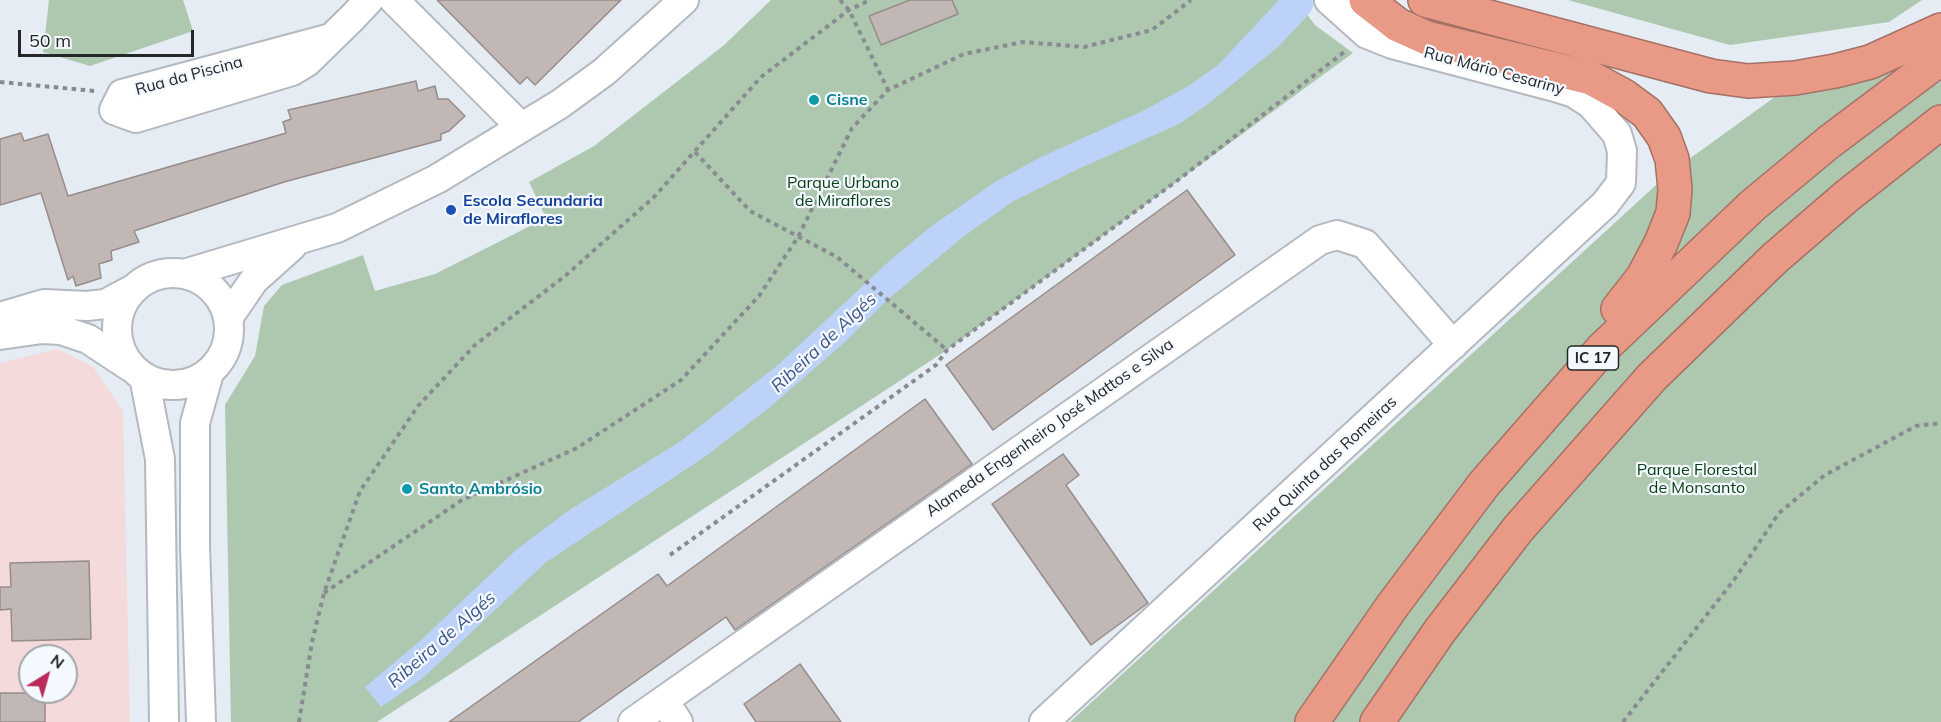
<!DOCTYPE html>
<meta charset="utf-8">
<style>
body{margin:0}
#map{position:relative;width:1941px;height:722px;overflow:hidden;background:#e6ecf3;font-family:Mulish,sans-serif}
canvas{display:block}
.north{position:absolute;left:18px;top:644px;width:60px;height:60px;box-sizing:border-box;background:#f4f9ff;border:2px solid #a1a5a9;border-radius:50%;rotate:37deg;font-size:16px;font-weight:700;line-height:24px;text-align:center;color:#242628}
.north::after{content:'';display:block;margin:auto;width:21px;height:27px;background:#b92b5a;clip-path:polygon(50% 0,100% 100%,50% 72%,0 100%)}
.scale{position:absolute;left:18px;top:30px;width:176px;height:27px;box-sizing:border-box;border:3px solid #242628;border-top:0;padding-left:8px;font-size:18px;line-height:21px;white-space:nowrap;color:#242628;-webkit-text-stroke:4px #f4f9ff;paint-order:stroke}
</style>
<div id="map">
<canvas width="1941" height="722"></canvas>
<div class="north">N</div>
<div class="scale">50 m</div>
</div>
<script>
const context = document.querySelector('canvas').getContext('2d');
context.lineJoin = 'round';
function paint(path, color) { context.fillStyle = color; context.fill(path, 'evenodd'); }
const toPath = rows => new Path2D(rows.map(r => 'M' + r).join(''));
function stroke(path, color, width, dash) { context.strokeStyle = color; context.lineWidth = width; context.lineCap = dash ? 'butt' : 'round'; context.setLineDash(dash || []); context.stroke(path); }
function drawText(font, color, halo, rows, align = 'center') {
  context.font = font + ' Mulish,sans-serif'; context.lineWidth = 4.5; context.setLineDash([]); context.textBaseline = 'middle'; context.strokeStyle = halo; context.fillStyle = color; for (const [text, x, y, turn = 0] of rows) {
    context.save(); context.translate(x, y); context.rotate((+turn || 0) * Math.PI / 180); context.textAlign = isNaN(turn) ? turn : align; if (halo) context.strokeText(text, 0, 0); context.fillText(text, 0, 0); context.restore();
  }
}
paint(toPath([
 [58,349,93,367,123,411,130,722,0,722,0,363],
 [30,656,66,656,66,692,30,692]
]), '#f5dadb');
paint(toPath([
 [49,0,183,0,193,31,90,66,43,52],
 [771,0,1296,0,1315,25,1353,53,947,350,377,722,231,722,225,405,255,356,264,306,282,285,363,255,375,291,435,274,546,218,529,182,594,146,723,46],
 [1568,0,1922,0,1889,22,1730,45],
 [1941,60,1941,722,1070,722,1667,175,1786,89]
]), '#adc8af');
paint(toPath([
 [1279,0,1316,0,1310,13,1278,47,1208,104,1179,124,1078,169,1012,202,963,237,887,300,846,341,770,407,706,456,545,563,423,678,381,707,365,687,420,641,516,550,568,511,681,441,778,365,886,264,929,228,995,182,1041,157,1145,110,1190,85,1218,65]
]), '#bdd2f9');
const building = toPath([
 [437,0,621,0,535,85,527,77,520,84,437,0],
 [910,0,952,0,958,14,881,45,869,16,910,0],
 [416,81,418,91,435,86,438,99,448,99,465,116,449,131,441,134,441,140,284,182,134,231,139,242,111,251,112,260,99,264,101,278,76,286,73,276,68,280,41,193,0,205,0,139,21,133,24,141,48,134,68,196,286,133,283,122,291,119,288,110,416,81],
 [1187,190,1235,255,993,430,946,365,1187,190],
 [925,399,972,464,735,630,726,617,578,722,449,722,658,574,667,586,925,399],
 [1063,454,1079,475,1066,485,1148,603,1091,645,992,504,1063,454],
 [89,561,91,639,12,641,11,609,0,610,0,587,11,587,10,563,89,561],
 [800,664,841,722,756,722,744,704,800,664],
 [0,693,45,693,45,722,0,722,0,693]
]);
paint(building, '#c1b7b5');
stroke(building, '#968d8b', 1.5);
const minor = toPath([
 [394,0,521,127],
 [331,38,122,94,114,110,136,118,292,71,307,62,353,17,369,0],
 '117 329a56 56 0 1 1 112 0a56 56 0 1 1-112 0Z',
 [184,274,337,228,437,179,560,104,604,72,684,0],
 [0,317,44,304,87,306,105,304,135,288],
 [228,318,254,280,292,246],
 [0,335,42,329,61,330,88,339,132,368],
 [144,377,160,459,164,722],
 [664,701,678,722],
 [201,722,195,546,195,423,209,373],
 [633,722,1320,240,1337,235,1365,244,1453,345],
 [1044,722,1605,204,1621,183,1622,151,1617,134,1591,104,1574,93,1555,87,1392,44,1367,34,1329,0]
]);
const highway = toPath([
 [1366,0,1398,25,1427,38,1591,78,1624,96,1647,113,1664,137,1672,159,1675,189,1673,213,1661,243,1643,277,1618,309],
 [1425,0,1711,76,1748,81,1795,78,1835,71,1870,62,1941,30],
 [1312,722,1393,605,1484,484,1602,349,1752,206,1829,142,1941,58],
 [1377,722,1439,632,1518,529,1652,377,1775,258,1847,196,1941,122]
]);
stroke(minor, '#b4b9c0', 32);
stroke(highway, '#a47165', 36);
stroke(toPath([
 [840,0,849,10,888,90],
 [0,82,95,91],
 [695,152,750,211,837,257,947,350],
 [670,555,936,365,947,350,1178,180,1347,50],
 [324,593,462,500,577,448,681,380,759,296,798,237,852,128,888,90,964,54,1023,42,1084,47,1152,30,1191,0],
 [299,722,312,642,324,593,360,491,418,406,475,345,565,276,654,197,761,77,849,10,870,0],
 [1623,722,1734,580,1779,513,1825,475,1916,426,1941,423]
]), '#888c90', 4, [4.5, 4.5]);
stroke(minor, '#fff', 28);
stroke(highway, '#e99a86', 33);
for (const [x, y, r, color] of [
 [814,100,6,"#0f9aa8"],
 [451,210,6,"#1a4fb4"],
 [407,489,6,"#0f9aa8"]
]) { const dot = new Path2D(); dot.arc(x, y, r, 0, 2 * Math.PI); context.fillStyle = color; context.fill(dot); stroke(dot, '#f4f9ff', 2); }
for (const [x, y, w] of [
 [1593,358,51]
]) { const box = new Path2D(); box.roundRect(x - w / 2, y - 12, w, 24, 4.5); context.fillStyle = '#f4f9ff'; context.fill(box); stroke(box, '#242628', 1.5); }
drawText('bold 15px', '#242628', null, [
 ["IC 17",1593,358]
]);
drawText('16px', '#242628', '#f4f9ff', [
 ["Rua Mário Cesariny",1494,71,15],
 ["Rua da Piscina",189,76,-15],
 ["Alameda Engenheiro José Mattos e Silva",1050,428,-35],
 ["Rua Quinta das Romeiras",1325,464,-43]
]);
drawText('bold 16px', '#0d838f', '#f4f9ff', [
 ["Cisne",826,100],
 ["Santo Ambrósio",419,489]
], 'left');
drawText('16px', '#084016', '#f4f9ff', [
 ["Parque Urbano",843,183],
 ["de Miraflores",843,201],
 ["Parque Florestal",1697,470],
 ["de Monsanto",1697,488]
]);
drawText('bold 16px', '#164399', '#f4f9ff', [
 ["Escola Secundaria",463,201],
 ["de Miraflores",463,219]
], 'left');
drawText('italic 18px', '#3c5689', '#f4f9ff', [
 ["Ribeira de Algés",824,343,-43],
 ["Ribeira de Algés",442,640,-41]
]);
</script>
